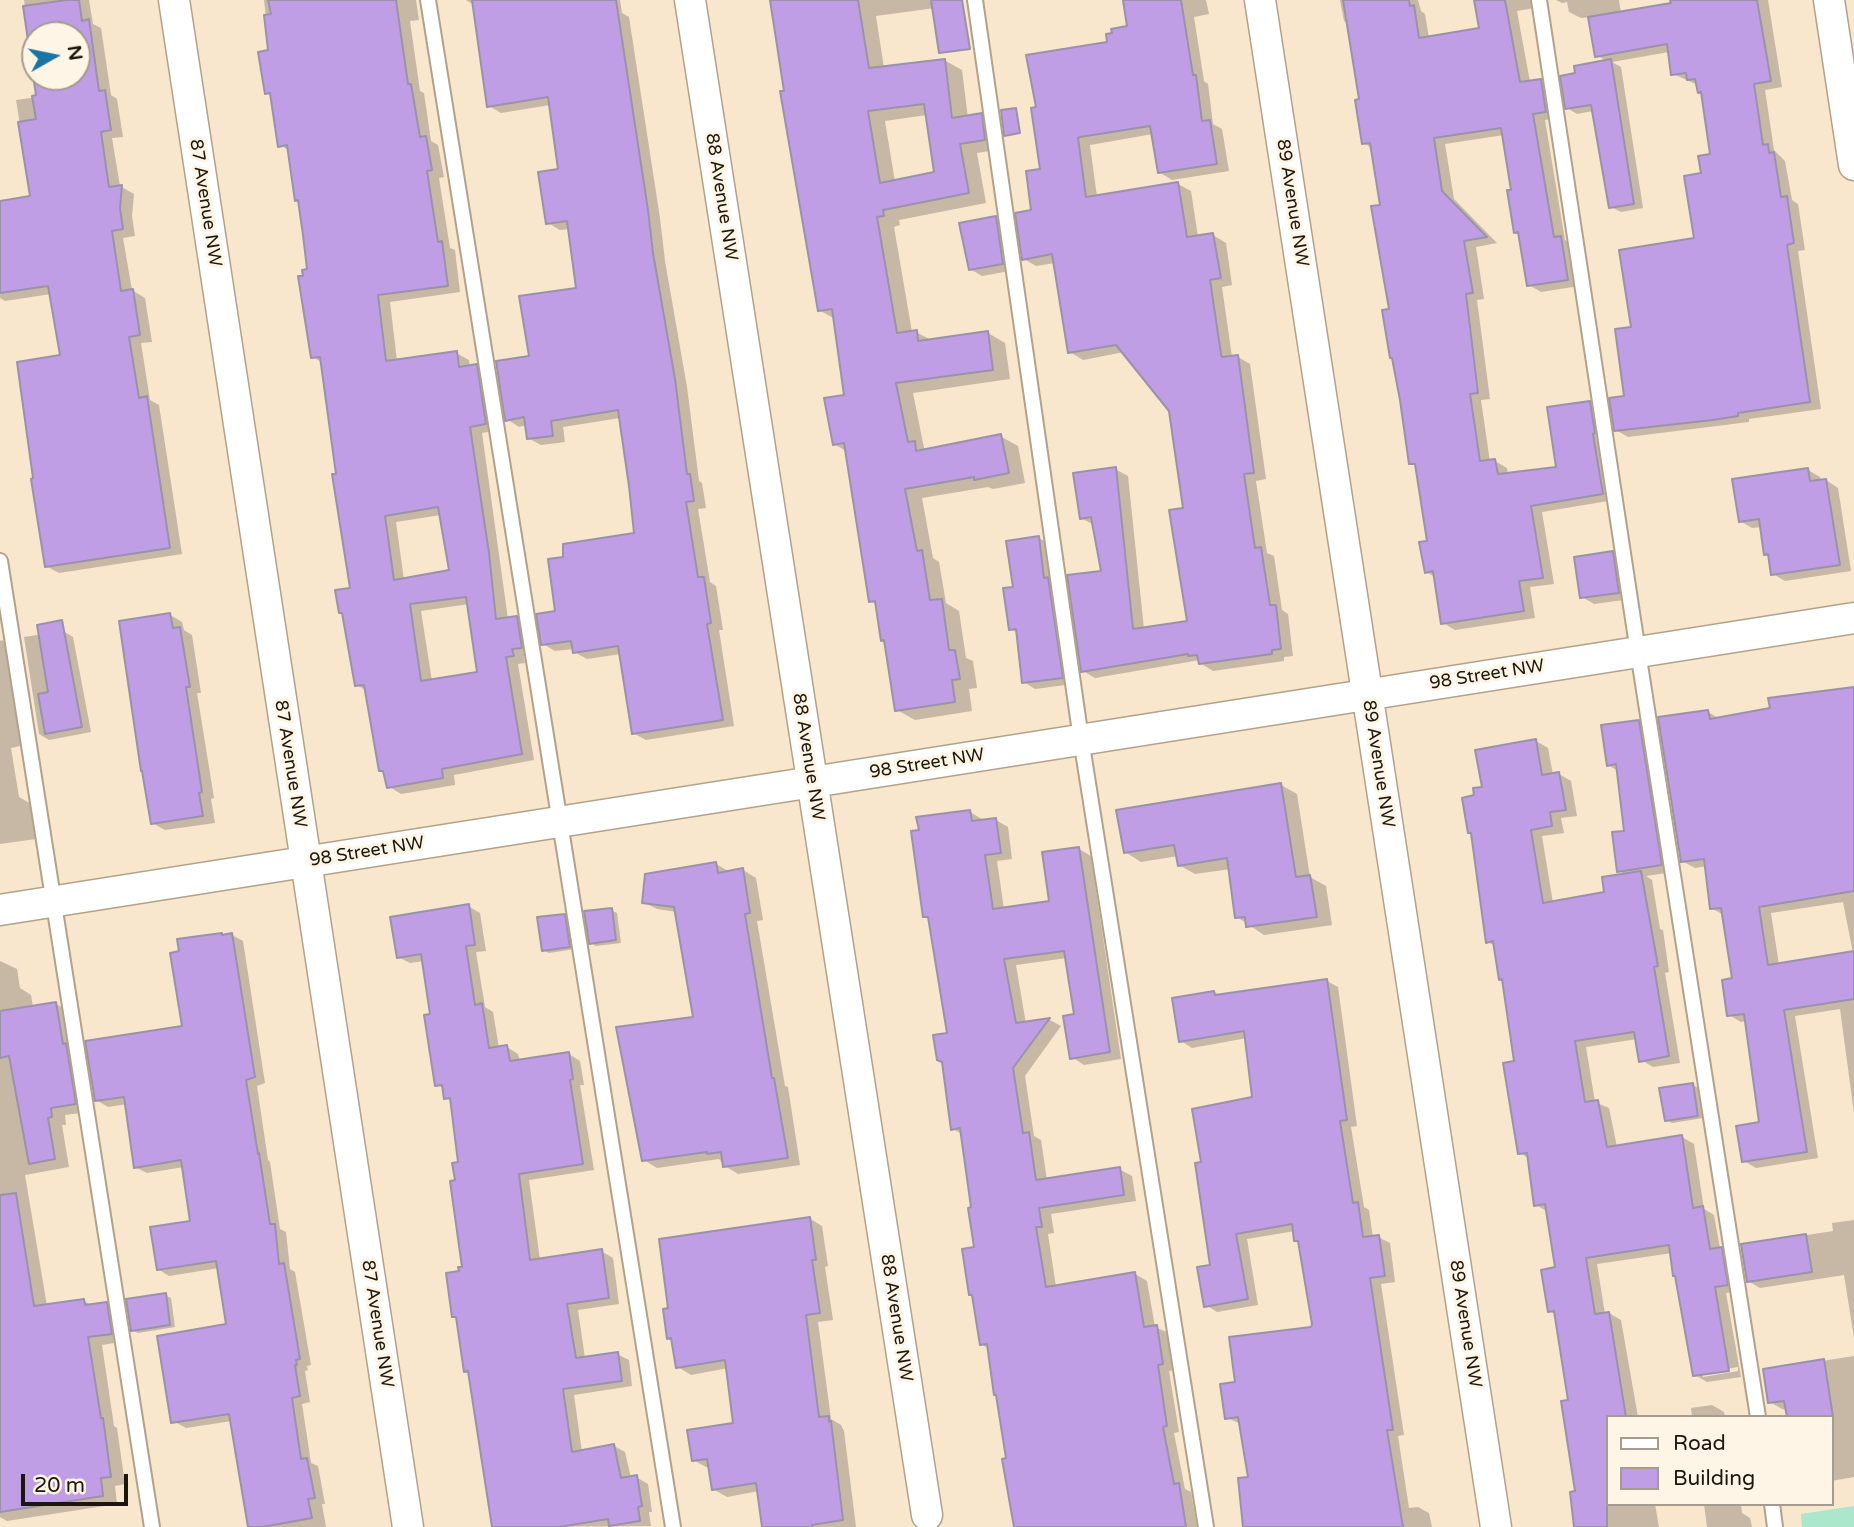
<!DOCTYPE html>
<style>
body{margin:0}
#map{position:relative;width:1854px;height:1527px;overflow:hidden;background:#f8e6cd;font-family:"Varela Round",sans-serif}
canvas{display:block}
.legend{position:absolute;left:1606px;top:1415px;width:228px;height:91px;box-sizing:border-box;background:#fff5e6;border:2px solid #a49c8f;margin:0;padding:9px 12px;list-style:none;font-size:21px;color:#1c160d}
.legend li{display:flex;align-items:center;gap:14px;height:35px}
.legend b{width:35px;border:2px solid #a49c8f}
.north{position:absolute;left:21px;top:21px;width:70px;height:70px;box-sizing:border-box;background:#fff5e6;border:2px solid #a49c8f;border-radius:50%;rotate:81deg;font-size:19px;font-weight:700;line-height:28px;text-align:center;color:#1c160d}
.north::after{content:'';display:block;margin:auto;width:24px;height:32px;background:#1975a3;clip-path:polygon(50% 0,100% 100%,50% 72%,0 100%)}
.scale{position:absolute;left:21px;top:1474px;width:107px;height:32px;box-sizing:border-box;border:4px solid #1c160d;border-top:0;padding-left:9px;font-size:21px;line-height:24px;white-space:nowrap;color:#1c160d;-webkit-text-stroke:5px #fff5e6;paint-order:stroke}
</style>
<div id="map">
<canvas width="1854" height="1527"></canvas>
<ul class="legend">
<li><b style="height:9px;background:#fff"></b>Road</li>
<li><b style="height:19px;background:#c09ee6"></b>Building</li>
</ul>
<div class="north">N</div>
<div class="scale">20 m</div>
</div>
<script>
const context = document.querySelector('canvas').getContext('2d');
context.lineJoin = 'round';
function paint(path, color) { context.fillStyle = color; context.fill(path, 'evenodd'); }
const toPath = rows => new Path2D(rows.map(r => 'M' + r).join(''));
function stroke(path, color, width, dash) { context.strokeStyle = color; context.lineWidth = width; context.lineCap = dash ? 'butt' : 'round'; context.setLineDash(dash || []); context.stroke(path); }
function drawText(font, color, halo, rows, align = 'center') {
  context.font = font + ' "Varela Round",sans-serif'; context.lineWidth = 6; context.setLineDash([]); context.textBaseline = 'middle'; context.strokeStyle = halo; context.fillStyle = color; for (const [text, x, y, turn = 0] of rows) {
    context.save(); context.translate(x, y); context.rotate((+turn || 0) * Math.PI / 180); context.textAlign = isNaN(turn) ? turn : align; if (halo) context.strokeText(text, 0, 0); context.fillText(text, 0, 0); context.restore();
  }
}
paint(toPath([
 [1854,1506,1854,1527,1802,1527,1801,1514]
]), '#aae7cb');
paint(toPath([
 [24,0,89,0,93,24,101,28,111,95,117,99,123,137,112,138,120,186,134,194,132,216,135,236,123,238,132,290,145,298,152,342,141,343,150,400,159,405,182,554,59,573,46,566,62,356,51,294,5,301,0,298,0,202,32,198,16,100,38,97,35,77,77,77,77,35,35,35,35,76],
 [264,0,416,0,419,20,410,21,420,91,424,93,431,141,438,145,444,177,439,178,450,248,455,250,460,292,390,302,397,361,456,353,469,360,470,367,476,366,489,373,498,430,482,433,508,619,517,618,529,625,534,654,524,655,525,663,518,664,534,760,454,775,455,785,401,794,388,786,386,773,380,770,367,691,357,685,344,614,341,612,352,589,323,363,313,357,309,271,300,201,296,199,290,151,280,145,272,96,266,93,270,52],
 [441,515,451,571,404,580,396,522],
 [469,604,479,673,432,681,421,611],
 [466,0,620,0,622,13,629,17,660,218,665,261,687,387,699,481,702,483,706,508,698,509,710,582,716,586,723,630,719,630,734,726,646,740,633,733,621,654,587,659,574,652,574,649,555,651,543,644,557,613,565,559,636,535,620,418,563,427,565,442,541,445,528,438,527,425,519,427,507,419,531,357,578,289,570,229,560,230,548,223,560,170,550,105,501,113,489,106,474,5],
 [772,0,956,0,957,5,876,16,884,68,944,60,962,70,968,118,981,115,999,125,1002,149,977,153,986,203,899,220,900,225,894,227,912,332,916,332,933,341,988,333,1005,343,1010,379,913,393,924,448,927,450,1000,436,1018,446,1025,483,993,489,988,487,922,498,933,558,939,562,946,603,959,611,966,658,973,661,977,688,969,689,972,711,915,720,897,710,886,642,883,640,877,605,870,601,846,451,834,444,846,396,835,319,819,310],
 [927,115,936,174,895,182,885,121],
 [1124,0,1206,0,1209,14,1194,17,1204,81,1208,84,1213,124,1222,129,1229,171,1172,180,1159,172,1153,134,1090,145,1097,197,1178,184,1191,191,1198,237,1213,235,1226,243,1232,285,1222,287,1232,357,1238,357,1250,364,1266,479,1256,481,1267,553,1274,556,1282,610,1288,614,1293,656,1284,657,1284,661,1213,671,1200,663,1200,660,1095,678,1083,671,1103,572,1094,525,1081,518,1115,469,1128,476,1144,629,1189,622,1185,509,1171,410,1124,352,1083,360,1070,352,1055,263,1036,266,1024,259,1042,170,1038,109,1129,27],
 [1340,0,1418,0,1421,11,1425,14,1429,38,1481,29,1476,0,1544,0,1541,7,1517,11,1530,82,1541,81,1553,87,1557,118,1545,120,1565,240,1573,245,1579,286,1541,292,1529,285,1521,235,1515,232,1513,191,1504,135,1445,144,1454,199,1497,243,1476,247,1484,299,1477,300,1490,399,1481,400,1490,462,1495,461,1507,468,1508,475,1558,468,1590,403,1602,410,1614,500,1542,512,1554,584,1530,587,1535,618,1455,630,1443,623,1435,577,1426,572,1429,542,1417,467,1411,463,1391,311,1382,206,1373,149,1364,143,1361,101,1349,24,1344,21],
 [1556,0,1619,0,1621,13,1673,4,1681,0,1768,0,1782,87,1765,90,1774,150,1785,161,1792,200,1798,204,1805,250,1798,251,1821,409,1749,419,1749,422,1628,437,1616,430,1626,398,1633,328,1696,239,1703,175,1712,155,1703,94,1699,91,1698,85,1673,74,1669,52,1612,62,1621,67,1643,208,1621,212,1611,207,1593,111,1577,114,1567,108,1577,75,1608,62,1597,55,1590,17,1581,18,1569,12,1567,2,1562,3],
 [996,218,1008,225,1015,270,982,276,970,269],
 [1808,470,1820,477,1821,481,1826,480,1838,488,1851,571,1785,581,1773,574,1770,556,1766,554,1762,527,1752,528,1740,521],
 [1039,538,1050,545,1073,684,1035,689,1024,682,1018,633,1010,629,1015,588],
 [1613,553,1625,560,1631,599,1594,604,1582,597],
 [170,615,182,622,184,630,192,635,201,693,197,693,214,798,211,799,215,823,165,830,152,823],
 [63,631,73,637,91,732,49,740,39,734,24,637],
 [2,640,13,647,29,744,11,748,19,797,31,804,36,839,0,844,0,641],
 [1854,690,1854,1113,1840,1009,1795,1016,1818,1158,1756,1168,1744,1161,1761,1123,1747,1021,1741,1022,1729,1015,1734,980,1724,915,1711,908,1707,866,1695,868,1682,861,1708,712,1720,719],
 [1843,902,1853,953,1779,965,1771,913],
 [1639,722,1651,729,1673,872,1646,876,1652,880,1660,929,1663,930,1669,972,1665,973,1680,1063,1653,1067,1641,1060,1637,1039,1586,1047,1595,1102,1609,1108,1617,1147,1682,1137,1694,1144,1704,1209,1714,1215,1720,1248,1733,1256,1739,1291,1726,1293,1741,1377,1707,1382,1695,1375,1672,1253,1597,1264,1605,1314,1609,1313,1621,1320,1638,1417,1607,1417,1607,1504,1655,1504,1659,1527,1583,1527,1570,1402,1556,1315,1549,1311,1557,1269,1548,1212,1536,1205,1530,1159,1520,1153,1516,1063,1504,981,1501,979,1496,946,1487,942,1476,797,1536,741,1548,748,1553,775,1559,774,1571,781,1577,816,1561,818,1564,833,1542,836,1553,903,1606,893,1626,875,1619,871,1626,832,1618,771,1608,765],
 [1738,1367,1738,1371,1703,1377,1703,1373],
 [1281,785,1297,794,1310,877,1326,886,1332,925,1264,935,1237,917,1231,869,1195,874,1179,865,1178,856,1141,862,1125,852],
 [970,812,982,819,982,822,996,820,1008,827,1012,859,997,861,1004,909,1051,902,1079,849,1091,856,1121,1059,1084,1065,1072,1057,1076,1016,1067,958,1016,965,1026,1024,1050,1020,1061,1026,1025,1076,1034,1136,1041,1140,1047,1180,1119,1169,1132,1176,1136,1201,1051,1214,1054,1233,1048,1234,1056,1287,1135,1274,1147,1281,1155,1327,1169,1333,1174,1370,1169,1371,1179,1432,1174,1433,1185,1489,1191,1492,1197,1527,1015,1527,1008,1459,989,1349,981,1344,974,1296,970,1294,976,1248,973,1209,962,1134,953,1129,949,1035,930,919,925,916],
 [716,864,730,872,743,870,756,878,763,920,757,921,785,1086,788,1087,800,1165,738,1174,725,1166,719,1159,657,1168,644,1160,695,1019,677,912,657,909,643,902],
 [468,906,480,913,486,951,476,952,485,1007,493,1012,499,1048,507,1047,518,1054,520,1061,569,1054,580,1061,584,1085,580,1085,594,1170,529,1180,540,1260,601,1251,613,1258,619,1304,578,1310,585,1358,617,1354,629,1360,632,1386,574,1395,582,1452,614,1446,625,1452,631,1478,636,1477,648,1484,652,1512,649,1512,651,1526,494,1527,470,1373,466,1371,458,1319,454,1316,461,1273,464,1268,457,1182,460,1164,452,1101,446,1098,445,1089,437,1085,432,1015,424,961,410,963,398,957],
 [611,910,617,913,621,943,596,946,591,943],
 [565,916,570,919,575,949,549,953,543,950],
 [232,935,243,941,265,1083,257,1086,268,1160,270,1162,280,1229,286,1232,290,1269,295,1272,311,1365,307,1366,308,1370,305,1371,310,1402,302,1404,311,1463,318,1466,325,1504,322,1504,326,1527,250,1527,232,1421,186,1428,175,1422,228,1325,219,1268,169,1276,158,1269,192,1222,184,1167,147,1173,135,1167,127,1104,108,1107,96,1100,184,1028],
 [0,961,17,969,20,988,31,995,33,1007,56,1004,70,1012,89,1112,65,1115,66,1125,62,1125,69,1167,25,1175,47,1306,84,1301,93,1306,107,1304,121,1312,126,1341,102,1345,114,1426,117,1428,125,1484,115,1486,117,1504,7,1521,0,1517],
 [1327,981,1338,987,1357,1126,1351,1127,1364,1207,1369,1210,1373,1238,1378,1237,1390,1243,1395,1282,1381,1284,1404,1435,1398,1436,1409,1508,1418,1507,1429,1513,1432,1527,1254,1527,1250,1479,1241,1424,1227,1418,1237,1383,1313,1328,1301,1243,1296,1240,1295,1231,1247,1239,1258,1305,1217,1312,1206,1305,1212,1266,1203,1164,1254,1098,1247,1038,1192,1048,1181,1041,1214,992,1220,996],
 [1693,1085,1698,1088,1703,1118,1672,1123,1666,1120],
 [809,1218,822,1226,828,1266,825,1267,833,1320,818,1322,831,1419,841,1425,844,1431,856,1527,771,1527,759,1491,727,1497,713,1489,710,1467,706,1467,693,1460,735,1425,728,1368,691,1375,678,1367,673,1340,669,1338],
 [1854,1220,1854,1338,1844,1275,1760,1288,1748,1281,1743,1245,1833,1231,1832,1223],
 [165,1295,171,1298,175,1327,138,1333,132,1330],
 [1854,1356,1854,1477,1831,1481,1831,1417,1782,1409,1770,1402,1765,1370],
 [1712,1405,1724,1412,1725,1417,1692,1417,1691,1408],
 [1704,1504,1741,1504,1742,1513,1750,1518,1752,1527,1707,1527]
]), '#0003');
const building = toPath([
 [67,0,79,0,82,21,89,19,99,91,105,90,111,130,101,132,109,187,122,185,120,208,123,229,112,231,121,291,133,289,140,335,129,337,139,398,147,396,170,548,45,567,31,479,33,478,17,362,60,355,48,286,0,293,0,201,30,196,18,122,36,119,32,96,36,95,23,6,67,0],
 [35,35,77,35,77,77,35,77,35,35],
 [268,0,396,0,408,84,411,84,420,137,426,136,432,170,427,171,438,242,442,241,448,286,378,295,386,361,457,351,459,367,477,364,486,424,470,427,489,553,496,619,517,616,522,648,512,649,514,656,506,657,522,754,442,769,443,778,387,788,383,771,379,771,364,685,355,686,342,613,339,613,335,590,350,588,332,474,336,474,320,357,311,358,298,276,303,276,302,270,307,269,303,235,298,200,295,201,287,145,278,147,270,93,265,94,258,52,268,50,264,15,271,14,268,0],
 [438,507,449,570,394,580,385,516,438,507],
 [466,597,477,672,421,681,410,604,466,597],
 [472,0,616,0,648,210,653,253,675,379,687,474,690,474,694,501,686,502,698,577,704,577,711,623,707,624,723,720,632,734,618,646,573,653,571,641,541,645,536,614,555,611,548,559,563,557,563,544,634,533,629,486,618,410,551,421,553,436,527,439,524,417,505,421,496,361,529,356,519,296,576,288,567,221,546,224,538,172,558,169,548,97,487,107,472,0],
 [770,0,858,0,869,68,945,59,952,118,982,113,985,140,960,144,969,193,883,210,884,216,877,217,897,333,917,330,918,341,988,331,993,370,896,383,908,442,915,441,916,451,1001,434,1009,473,974,480,974,477,905,489,917,551,922,550,930,600,942,599,949,650,955,650,960,679,952,680,955,702,895,711,884,640,881,641,875,601,869,602,844,443,833,445,824,398,844,395,832,309,818,311,780,91,784,91,770,0],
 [924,104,934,172,880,183,868,111,924,104],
 [931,0,962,0,970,49,939,53,931,0],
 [1123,0,1181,0,1193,75,1196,75,1202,121,1210,120,1217,164,1158,173,1150,126,1080,137,1078,138,1086,197,1178,182,1187,237,1213,233,1221,278,1210,280,1221,354,1222,357,1238,355,1254,473,1244,474,1255,548,1261,547,1270,605,1276,605,1281,649,1272,650,1272,654,1199,664,1197,655,1188,656,1188,654,1081,672,1067,575,1101,571,1091,517,1080,519,1073,473,1116,467,1133,629,1187,621,1169,510,1183,508,1169,411,1116,345,1068,353,1052,254,1022,260,1015,213,1031,210,1026,171,1040,169,1031,108,1036,107,1026,55,1107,42,1106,34,1112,33,1111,29,1127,26,1123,0],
 [1343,0,1409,0,1410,6,1414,5,1419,38,1479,28,1474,0,1505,0,1520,82,1541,79,1546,112,1533,114,1554,237,1561,236,1568,280,1527,286,1518,232,1514,233,1507,190,1511,190,1501,128,1434,138,1442,191,1487,237,1464,241,1473,293,1466,294,1478,393,1470,394,1480,461,1495,459,1498,474,1556,467,1547,407,1590,401,1595,433,1593,434,1603,494,1531,506,1543,578,1519,581,1524,611,1441,624,1433,571,1425,573,1419,542,1427,541,1415,464,1409,464,1400,400,1392,358,1390,358,1382,310,1389,309,1371,206,1380,205,1370,143,1362,144,1355,100,1359,99,1343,0],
 [1670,0,1757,0,1771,81,1754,84,1763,145,1768,144,1769,153,1774,152,1781,197,1787,196,1794,243,1787,245,1810,402,1738,413,1738,416,1713,420,1614,431,1609,398,1624,396,1615,329,1631,327,1619,250,1694,238,1684,176,1701,173,1698,156,1710,154,1701,92,1698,93,1695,79,1687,80,1686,73,1671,75,1667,44,1595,57,1588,17,1671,3,1670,0],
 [1611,59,1634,204,1609,208,1591,105,1565,109,1560,76,1575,73,1574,66,1611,59],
 [1016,108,1020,133,1004,136,1001,110,1016,108],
 [996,216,1003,264,969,270,959,223,996,216],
 [1808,468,1810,481,1826,479,1840,565,1771,575,1768,554,1764,555,1759,519,1739,522,1732,479,1808,468],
 [1039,536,1044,578,1048,577,1063,678,1022,683,1016,629,1009,630,1003,588,1013,587,1006,541,1039,536],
 [1613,551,1619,593,1580,598,1574,557,1613,551],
 [170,613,173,628,180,627,190,687,186,687,202,792,199,793,203,816,151,824,142,771,141,771,119,621,170,613],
 [62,620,82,727,45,734,38,694,48,692,37,625,62,620],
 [1854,687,1854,891,1759,907,1768,965,1854,951,1854,999,1784,1010,1807,1152,1742,1162,1736,1126,1759,1122,1744,1014,1727,1016,1722,980,1732,978,1721,908,1710,909,1704,859,1681,862,1658,717,1708,710,1710,719,1770,708,1768,698,1854,687],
 [1639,720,1662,865,1617,872,1612,832,1624,831,1616,764,1607,766,1601,725,1639,720],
 [1536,739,1542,775,1559,772,1566,810,1550,812,1552,826,1531,830,1543,903,1604,892,1602,877,1641,871,1658,966,1654,967,1669,1056,1639,1062,1634,1032,1575,1041,1585,1102,1598,1100,1607,1147,1682,1135,1693,1208,1703,1206,1710,1249,1722,1247,1728,1285,1715,1287,1729,1371,1693,1376,1675,1276,1673,1276,1669,1245,1586,1258,1595,1314,1609,1312,1626,1417,1607,1417,1607,1527,1574,1527,1570,1492,1575,1491,1561,1401,1568,1400,1554,1311,1548,1312,1541,1270,1555,1267,1545,1204,1534,1206,1527,1153,1518,1154,1503,1063,1514,1061,1502,979,1499,980,1493,941,1486,943,1471,833,1468,833,1462,798,1474,795,1473,788,1482,787,1475,750,1536,739],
 [1281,783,1296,877,1310,875,1317,917,1246,927,1245,917,1235,918,1227,858,1178,866,1174,845,1124,853,1116,810,1281,783],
 [970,810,972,821,996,818,1001,853,985,855,993,909,1049,901,1042,852,1079,847,1110,1052,1070,1059,1063,1016,1074,1014,1064,951,1004,959,1016,1023,1050,1018,1013,1068,1023,1133,1029,1132,1036,1180,1120,1167,1124,1195,1039,1208,1042,1227,1036,1227,1046,1287,1135,1272,1144,1327,1157,1325,1163,1364,1158,1365,1167,1426,1163,1427,1174,1484,1179,1483,1186,1527,1014,1527,1002,1459,1006,1458,996,1395,994,1395,987,1344,980,1345,972,1295,969,1295,962,1249,974,1247,968,1208,971,1207,960,1128,951,1130,942,1062,937,1060,933,1035,947,1033,928,917,923,917,911,831,919,830,916,817,970,810],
 [716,862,718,873,743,868,750,913,745,914,772,1078,774,1078,788,1158,723,1167,721,1152,707,1154,707,1152,642,1161,616,1027,693,1017,674,907,642,903,645,874,716,862],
 [469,904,475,945,466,946,475,1005,482,1003,489,1048,507,1045,510,1061,569,1052,573,1079,570,1080,583,1164,519,1174,530,1260,602,1249,609,1298,567,1304,576,1358,618,1352,622,1381,563,1389,572,1452,614,1444,621,1478,637,1475,642,1506,638,1507,640,1521,609,1526,608,1519,559,1527,492,1527,468,1371,464,1372,456,1317,452,1317,446,1273,459,1271,458,1267,462,1267,450,1181,455,1180,452,1163,458,1162,450,1098,444,1099,442,1085,435,1086,424,1015,430,1014,421,954,397,958,390,917,469,904],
 [612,908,616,940,589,944,584,911,612,908],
 [565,914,570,947,542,951,537,917,565,914],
 [222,933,222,935,232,933,255,1077,246,1080,258,1154,259,1153,270,1224,275,1224,279,1264,284,1263,300,1359,296,1360,297,1365,295,1365,300,1396,292,1398,301,1459,307,1458,315,1498,308,1499,312,1518,262,1527,248,1527,229,1414,171,1423,157,1336,226,1324,216,1261,157,1270,150,1227,190,1221,181,1160,134,1168,124,1097,95,1101,85,1041,182,1026,170,953,179,951,177,939,222,933],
 [1327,979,1347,1120,1340,1121,1353,1203,1358,1202,1363,1237,1379,1235,1385,1276,1370,1278,1393,1430,1387,1430,1403,1527,1243,1527,1238,1478,1248,1477,1238,1417,1225,1419,1220,1384,1235,1382,1229,1337,1311,1327,1312,1324,1298,1241,1294,1241,1292,1224,1236,1234,1248,1299,1204,1307,1197,1267,1210,1265,1195,1163,1201,1162,1192,1109,1252,1097,1244,1031,1179,1042,1172,998,1214,991,1215,995,1327,979],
 [56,1002,63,1044,66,1043,76,1104,51,1108,52,1117,48,1118,55,1159,29,1164,9,1056,0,1058,0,1011,56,1002],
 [1693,1083,1698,1116,1665,1121,1659,1088,1693,1083],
 [16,1193,34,1306,84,1299,85,1305,107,1302,112,1334,88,1337,101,1418,103,1418,111,1477,101,1478,103,1496,0,1512,0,1195,16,1193],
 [810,1217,816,1260,812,1260,820,1313,806,1315,819,1417,829,1416,829,1422,831,1421,843,1520,812,1525,812,1527,762,1527,756,1483,712,1490,707,1459,692,1461,687,1430,733,1423,725,1360,676,1368,671,1338,667,1339,663,1309,668,1308,659,1239,810,1217],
 [1806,1234,1812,1272,1747,1282,1741,1244,1806,1234],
 [166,1293,170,1325,131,1331,126,1299,166,1293],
 [1824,1359,1833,1417,1787,1417,1784,1401,1768,1403,1763,1369,1824,1359]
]);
paint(building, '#c09ee6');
stroke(building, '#9c91aa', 2);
const service = toPath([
 [428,0,673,1527],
 [975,0,1081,739,1206,1527],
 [1539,0,1638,652,1758,1417],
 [0,561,152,1527],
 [1772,1504,1775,1527]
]);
const minor = toPath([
 [174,0,408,1527],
 [690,0,927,1515],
 [1260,0,1496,1527],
 [1829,0,1854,165],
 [0,910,1854,618]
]);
stroke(service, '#b2a28b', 18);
stroke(minor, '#b2a28b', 33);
stroke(service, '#fff', 14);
stroke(minor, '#fff', 30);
drawText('18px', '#1c160d', '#fff5e6', [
 ["88 Avenue NW",721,197,81],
 ["87 Avenue NW",205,203,81],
 ["89 Avenue NW",1292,203,81],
 ["98 Street NW",1487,675,-9],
 ["88 Avenue NW",808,757,81],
 ["87 Avenue NW",290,764,81],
 ["98 Street NW",927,764,-9],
 ["89 Avenue NW",1378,764,81],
 ["98 Street NW",367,852,-9],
 ["88 Avenue NW",896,1318,81],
 ["87 Avenue NW",377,1324,81],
 ["89 Avenue NW",1465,1324,81]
]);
</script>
